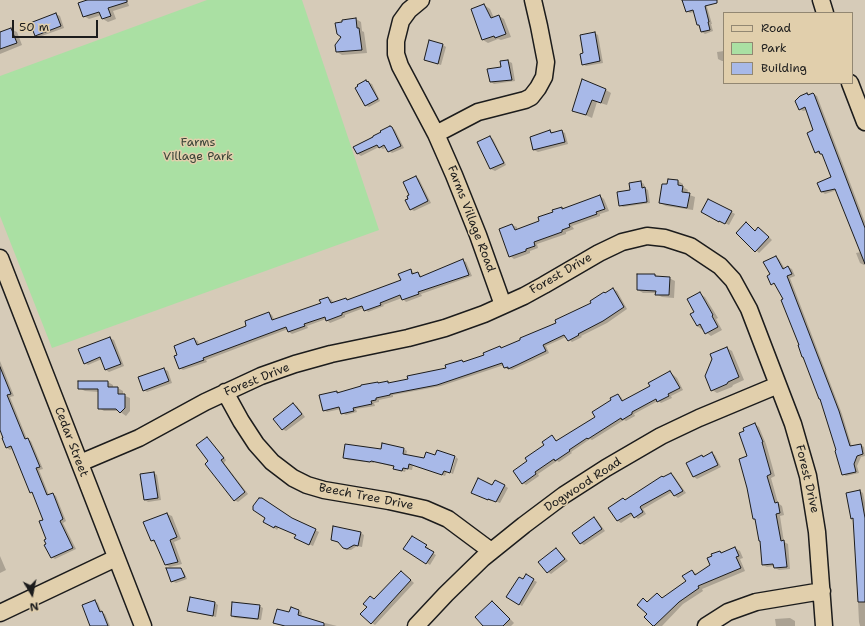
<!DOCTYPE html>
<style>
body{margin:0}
#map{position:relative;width:865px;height:626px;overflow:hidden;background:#d6cbb8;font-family:"Shantell Sans",sans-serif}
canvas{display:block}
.legend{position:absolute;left:723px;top:12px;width:130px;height:72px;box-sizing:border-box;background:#e1cfac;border:1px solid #928772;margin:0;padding:5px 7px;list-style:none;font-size:12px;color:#1c1c1c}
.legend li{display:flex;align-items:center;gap:8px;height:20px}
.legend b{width:20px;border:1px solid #928772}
.north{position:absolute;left:12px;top:574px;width:40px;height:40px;-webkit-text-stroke:3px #e1cfac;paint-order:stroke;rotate:170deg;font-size:11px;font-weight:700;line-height:16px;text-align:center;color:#1c1c1c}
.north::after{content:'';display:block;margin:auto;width:14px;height:18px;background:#1c1c1c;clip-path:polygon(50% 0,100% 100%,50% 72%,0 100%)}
.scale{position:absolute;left:12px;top:20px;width:86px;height:18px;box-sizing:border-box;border:2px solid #1c1c1c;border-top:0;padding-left:5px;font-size:12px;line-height:14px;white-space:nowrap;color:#1c1c1c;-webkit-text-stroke:3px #e1cfac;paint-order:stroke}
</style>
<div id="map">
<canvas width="865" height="626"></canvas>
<ul class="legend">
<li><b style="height:5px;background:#e1cfac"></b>Road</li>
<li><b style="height:11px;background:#aae0a3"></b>Park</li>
<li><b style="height:11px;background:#a8b9e8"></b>Building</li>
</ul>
<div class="north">N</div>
<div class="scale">50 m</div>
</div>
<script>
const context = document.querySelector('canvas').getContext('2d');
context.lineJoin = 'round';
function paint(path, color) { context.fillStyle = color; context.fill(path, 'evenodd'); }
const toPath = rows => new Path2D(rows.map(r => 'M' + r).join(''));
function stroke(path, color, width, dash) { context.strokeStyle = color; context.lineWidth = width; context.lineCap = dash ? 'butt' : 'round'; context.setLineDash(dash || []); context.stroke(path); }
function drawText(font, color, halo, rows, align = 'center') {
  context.font = font + ' "Shantell Sans",sans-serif'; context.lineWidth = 3; context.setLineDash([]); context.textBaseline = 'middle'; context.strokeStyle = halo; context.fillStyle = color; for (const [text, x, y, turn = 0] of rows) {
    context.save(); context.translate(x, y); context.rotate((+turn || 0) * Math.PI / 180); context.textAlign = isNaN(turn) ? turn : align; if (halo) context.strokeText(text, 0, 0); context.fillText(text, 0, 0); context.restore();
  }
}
paint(toPath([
 [207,0,302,0,379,230,52,348,0,216,0,76]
]), '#aae0a3');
paint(toPath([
 [90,0,127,0,129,6,113,11,116,19,108,22,103,19,102,15,89,19,84,16],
 [684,0,705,0,712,24,711,24,713,31,705,34,702,32,694,12,690,13,687,11],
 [484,5,490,9,494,18,499,16,504,19,511,37,501,40,498,39,488,43,483,40],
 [56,14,60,16,64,28,39,37,36,35],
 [356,19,361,22,362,31,364,32,367,53,342,55,337,52,343,37],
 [11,29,17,32,22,45,0,54,0,33],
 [595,33,598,35,603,63,586,66,583,64,584,54],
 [443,45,446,47,441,65,425,60],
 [724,51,724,61,722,61,718,59,717,52],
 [508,61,512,63,515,81,494,84,491,82,502,67,501,62],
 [366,81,372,84,380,101,369,107,365,105],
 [606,90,611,93,607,105,597,102,592,118,574,110],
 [807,94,810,95,813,94,817,96,865,222,865,265,864,265,860,263,856,253,861,252,837,190,825,194,822,192,832,178,824,155,815,152,815,131,807,110,803,111,800,109],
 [390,127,395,130,404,148,392,153,389,151,387,147,383,149,379,147,361,156,358,154,354,147],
 [550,131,554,133,561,131,565,133,568,144,538,152,534,150],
 [490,137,493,139,506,165,495,171,491,169,478,143],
 [416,177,419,179,431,203,414,211,411,209,409,199],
 [678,181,683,184,683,187,688,190,687,194,695,197,693,210,666,206,660,203,668,186],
 [641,182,644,184,645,188,648,190,650,203,623,207,620,205,631,190],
 [600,196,604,199,609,211,600,214,600,216,572,226,574,229,566,232,566,234,537,244,538,248,530,251,530,253,514,259,510,256,512,225,517,227,517,230,541,221,562,208,564,210],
 [708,200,735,214,729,225,723,222,722,223,702,211],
 [746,224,755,231,759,228,762,230,772,240,759,253,737,233],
 [776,257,779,259,785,269,788,267,792,269,795,276,790,278,842,414,852,447,861,445,864,447,865,456,861,457,857,466,859,473,846,476,843,474,837,451,821,399,803,357,783,301,785,300,777,285,772,284,771,275],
 [463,261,466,262,472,276,421,294,422,296,406,302,402,298,383,305,384,306,368,312,364,308,345,315,345,317,330,323,326,319,307,326,308,328,292,334,289,332,288,329,206,360,207,362,183,370,180,368,178,355,194,339,198,341,199,345,248,326,269,313,272,315,275,321,322,304,321,300,328,298,332,300,333,303,346,299,348,300,402,281,411,270,415,274,418,273,422,277],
 [638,275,655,275,659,277,669,278,675,281,674,298,662,297,656,294,656,293,643,293,638,290],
 [613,289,617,291,627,309,607,323,581,336,582,337,572,342,566,337,546,346,549,353,512,370,505,368,504,365,441,386,393,395,393,397,379,400,379,402,374,403,375,406,356,409,357,412,346,415,342,413,341,409,327,412,324,410,337,392,339,393,378,383,380,384,387,382,389,383,409,380,447,369,462,361,464,362,486,355,500,347,502,348,558,323,593,303],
 [700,294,705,297,718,318,716,319,722,330,711,336,697,326],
 [110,338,114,340,124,366,109,372,106,370,102,359,88,365,85,363],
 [727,348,732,351,744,380,733,385,732,387,717,393,712,390,714,359],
 [0,361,14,396,10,397,27,439,31,441,43,469,39,470,49,495,53,494,56,496,66,521,63,523,76,549,55,559,52,557,44,520,34,494,30,492,13,448,10,450,7,448,0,429],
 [164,369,168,371,172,383,147,392,144,390,139,378],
 [670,372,677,378,683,390,671,396,672,398,661,403,658,401,634,414,635,416,626,421,624,420,592,440,590,439,571,452,572,453,559,462,557,461,538,474,539,476,526,485,523,483,528,461,546,445,552,436,557,441,596,417,618,395,621,397,624,402,651,387],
 [108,382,113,385,113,388,118,388,123,391,123,395,130,398,130,411,126,416,119,411,104,411,99,408,99,392,85,391,79,388],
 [293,404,297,406,305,417,286,431,282,429],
 [755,424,759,427,766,444,775,476,771,478,778,503,782,506,784,515,780,516,784,542,788,544,790,569,779,570,775,568,774,566,767,567,763,565,761,541,756,520,754,519,748,457],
 [207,438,210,440,226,460,224,463,248,494,238,502,234,500,210,462],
 [383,444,404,449,407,451,406,455,447,472,445,476,413,465,412,470,406,469,405,472,398,470,394,469,395,467,374,462,374,463,348,460,344,458,382,450],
 [712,454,715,455,721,467,697,479,694,477,687,463,702,456,704,457],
 [456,457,458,459,453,474,451,473],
 [154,473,157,475,161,500,148,502,145,500],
 [671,474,674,476,686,493,678,498,675,496,672,492,643,509,646,514,638,519,633,515,621,523,618,521,610,508,626,500],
 [493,486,505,486,508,488,500,503,492,500,491,501,476,494],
 [860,491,863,493,865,503,865,626,860,626,859,622,854,519,851,518],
 [167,514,172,516,181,539,174,542,182,564,170,567,166,565,156,543,152,541,145,522],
 [594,518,597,520,605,531,584,545,580,543],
 [293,519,319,532,313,546,299,539,297,535,279,527,277,530,264,521],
 [334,528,361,533,364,535,362,547,357,546,351,550,347,550,343,548,340,543,332,540],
 [412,537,429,548,428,550,436,555,430,565,404,549],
 [735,548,740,551,743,558,740,559,745,571,702,589,703,591,683,604,662,626,654,626,645,617,648,614,643,600,649,603,657,594,663,598,687,581,692,571,697,574,711,565,720,552,722,553],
 [556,549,559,551,568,561,551,574,548,572],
 [0,556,6,570,0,573],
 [181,569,184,572,187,579,176,583,172,581],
 [402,572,414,583,375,625,372,623,375,600],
 [526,576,537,582,522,606,508,597],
 [190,598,215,603,218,605,216,617,191,612,188,610],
 [95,601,98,603,102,613,105,614,110,626,91,626],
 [492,602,497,605,514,623,511,626,485,626],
 [259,606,263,608,261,620,235,618,232,616],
 [299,611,302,612,301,617,303,626,284,626,278,624,290,614],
 [790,618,795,621,795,626,776,626,775,619],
 [319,623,325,624,325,623,337,626,318,626]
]), '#0003');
const building = toPath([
 [87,0,127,0,127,2,108,8,111,16,102,19,99,12,83,17,78,3,87,0],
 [682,0,717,0,717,3,705,6,709,22,708,22,710,30,701,32,699,25,697,25,693,10,686,12,682,0],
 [484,4,491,18,499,15,506,34,495,38,494,36,482,40,471,9,484,4],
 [56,13,61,26,35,36,30,23,56,13],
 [356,18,357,28,359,28,362,50,336,52,335,45,341,37,337,34,335,23,342,22,342,20,356,18],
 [11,28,17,43,0,49,0,32,11,28],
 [595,32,600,61,582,65,580,54,583,53,580,35,595,32],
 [429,40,443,44,438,64,424,60,429,40],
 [508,60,512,80,490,82,487,69,501,67,500,61,508,60],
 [582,79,606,89,601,103,592,100,586,115,572,111,582,79],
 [366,80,367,82,368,81,378,99,365,106,355,88,358,86,357,85,366,80],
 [807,93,808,95,813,93,814,94,865,228,865,264,835,189,821,192,817,183,831,177,822,154,820,154,819,151,815,153,807,133,813,130,805,107,799,110,795,101,800,96,807,93],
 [390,126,392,127,401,146,388,152,384,145,379,148,377,145,357,154,353,147,373,137,373,136,381,132,380,131,390,126],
 [550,130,551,133,562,130,565,142,533,150,530,137,550,130],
 [490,136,504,163,490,169,477,142,490,136],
 [416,176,428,201,410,210,405,200,408,199,407,196,409,195,403,182,416,176],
 [668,179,678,180,678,185,683,186,682,192,690,193,687,208,659,203,662,184,667,184,668,179],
 [641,181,642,188,645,187,647,202,619,206,617,192,630,190,629,183,641,181],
 [600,195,605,209,596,212,597,214,569,224,570,227,562,230,562,232,534,242,535,246,526,249,526,251,509,257,499,229,512,224,515,230,539,221,538,217,553,212,552,210,562,207,562,209,600,195],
 [708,199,732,211,725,224,719,221,719,222,701,212,708,199],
 [746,222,755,231,758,227,769,237,755,252,736,233,746,222],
 [776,256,783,269,788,266,792,274,787,276,839,411,850,446,861,444,863,454,857,456,854,464,856,472,842,475,835,451,836,450,820,399,819,399,803,357,802,357,798,345,799,345,781,300,783,299,774,283,771,285,767,276,770,274,763,262,776,256],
 [463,259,469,275,418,292,419,294,402,300,400,295,380,303,381,305,364,311,362,306,342,313,342,315,326,321,325,317,304,324,305,326,288,332,286,327,203,358,204,360,179,369,174,356,177,355,174,346,194,338,197,345,246,326,245,321,269,312,272,320,321,303,319,300,328,297,331,303,346,298,347,300,401,280,398,274,411,269,412,274,418,272,420,277,463,259],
 [637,274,655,274,655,276,670,277,669,295,655,295,656,291,637,290,637,274],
 [613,288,624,307,603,321,578,334,579,335,568,341,564,335,543,345,546,351,517,365,508,369,508,367,504,368,502,363,437,385,390,394,390,395,376,398,376,400,371,401,372,404,353,408,354,411,341,414,339,407,323,411,319,395,337,391,337,393,361,386,361,385,378,382,378,383,388,381,388,383,408,379,407,376,446,368,445,365,462,360,463,362,484,355,483,353,500,346,501,348,520,340,520,338,556,323,555,320,591,303,590,301,604,292,605,293,613,288],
 [700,292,713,315,712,316,718,327,705,334,700,324,697,326,690,314,694,312,687,299,700,292],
 [110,337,121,364,105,370,100,357,84,364,78,349,110,337],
 [727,347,739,377,728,382,727,384,711,391,705,376,712,359,710,354,727,347],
 [0,367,11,394,7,395,25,439,28,438,40,467,36,468,47,495,53,493,63,519,60,521,73,548,51,558,44,545,46,544,44,540,46,539,39,521,43,520,32,492,30,493,11,446,6,448,2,438,3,438,0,430,0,367],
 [164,368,169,381,143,391,138,377,164,368],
 [670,371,680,388,668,394,669,396,657,402,656,399,632,412,632,414,622,420,621,418,588,439,587,438,569,450,570,451,555,461,554,459,535,472,536,474,522,484,513,471,527,461,525,458,544,445,542,442,552,435,556,441,595,417,592,412,611,400,610,398,618,394,622,401,650,386,648,383,670,371],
 [78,381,108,381,108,387,118,387,118,394,125,394,125,408,120,413,116,409,98,409,98,389,78,389,78,381],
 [293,403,302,414,282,430,273,419,293,403],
 [755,423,763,442,762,442,771,474,767,476,775,503,778,502,780,513,776,514,781,541,784,540,787,567,774,568,773,564,762,565,760,541,759,541,755,519,753,519,747,488,739,459,747,456,739,433,744,431,743,428,755,423],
 [207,437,224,458,221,460,245,492,234,501,205,464,208,461,196,445,207,437],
 [382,443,404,448,403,454,424,458,426,452,435,455,437,450,455,456,450,473,444,471,442,475,409,464,408,469,403,468,402,471,393,469,394,466,371,461,370,462,343,458,345,444,381,449,382,443],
 [712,452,718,465,693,477,686,463,702,455,703,457,712,452],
 [154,472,158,498,144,500,140,474,154,472],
 [671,473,683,491,674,496,670,490,641,506,640,507,643,512,634,518,631,513,617,521,608,508,623,498,625,500,662,476,663,477,671,473],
 [478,478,492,485,495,480,505,485,496,502,488,499,488,500,471,493,478,478],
 [860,490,865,518,865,602,858,602,853,518,851,519,846,493,860,490],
 [259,498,262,498,292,518,316,529,309,545,294,538,296,535,275,526,274,528,263,522,265,518,253,510,253,506,259,498],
 [167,513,177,537,170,540,178,562,165,565,154,540,151,541,143,522,167,513],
 [594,517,602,529,580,544,572,533,594,517],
 [333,526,361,532,358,546,354,545,347,549,343,548,338,542,331,540,333,526],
 [412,536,427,545,425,547,434,552,426,564,403,549,412,536],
 [735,547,739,556,736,557,741,568,698,586,699,588,679,602,654,626,653,626,644,617,647,614,637,605,643,598,647,602,657,593,662,598,686,581,682,576,692,570,695,575,710,565,707,558,712,556,711,554,720,551,721,553,735,547],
 [556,548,565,559,547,573,538,562,556,548],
 [166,568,181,568,185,577,171,582,166,568],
 [401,571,411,580,371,624,360,614,367,607,363,604,370,596,374,599,401,571],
 [526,574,534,579,519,605,506,597,519,577,523,579,526,574],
 [190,597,215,602,213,616,187,611,190,597],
 [95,600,100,612,102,611,108,626,90,626,82,605,95,600],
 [492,601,510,619,503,626,483,626,475,617,492,601],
 [232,602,260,605,258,619,231,616,232,602],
 [291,607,299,610,298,615,324,623,324,626,285,626,273,623,277,609,289,612,291,607]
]);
paint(building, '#a8b9e8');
stroke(building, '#1c1c1c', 1);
const minor = toPath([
 [421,0,409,10,401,21,396,41,396,54,400,66,436,134,454,175,478,235,503,305],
 [821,0,825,13],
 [850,83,865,122],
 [436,134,478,112,525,100,531,97,538,88,544,77,546,62,539,26,533,0],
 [0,258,143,626],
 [225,392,241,421,256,444,272,462,293,478,307,485,324,490,389,501,425,509,448,519,491,551],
 [80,463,139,438,205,402,261,376,295,364,331,354,408,338,445,328,484,314,524,296,544,285,599,253,622,242,647,236,665,238,690,246,720,266,733,280,749,309,793,424,808,476,817,532,824,626],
 [0,613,116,558],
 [416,626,446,594,483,558,524,525,564,495,606,468,661,436,699,418,778,385],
 [706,626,728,612,756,602,822,591]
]);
stroke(minor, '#1c1c1c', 19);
stroke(minor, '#e1cfac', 16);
drawText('12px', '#384337', '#e1cfac', [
 ["Farms",198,143],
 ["Village Park",198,157]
]);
drawText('12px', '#1c1c1c', '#e1cfac', [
 ["Farms Village Road",471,219,69],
 ["Forest Drive",561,274,-30],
 ["Forest Drive",257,380,-22],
 ["Cedar Street",71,442,69],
 ["Forest Drive",807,479,77],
 ["Dogwood Road",583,485,-33],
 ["Beech Tree Drive",366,497,11]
]);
</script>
